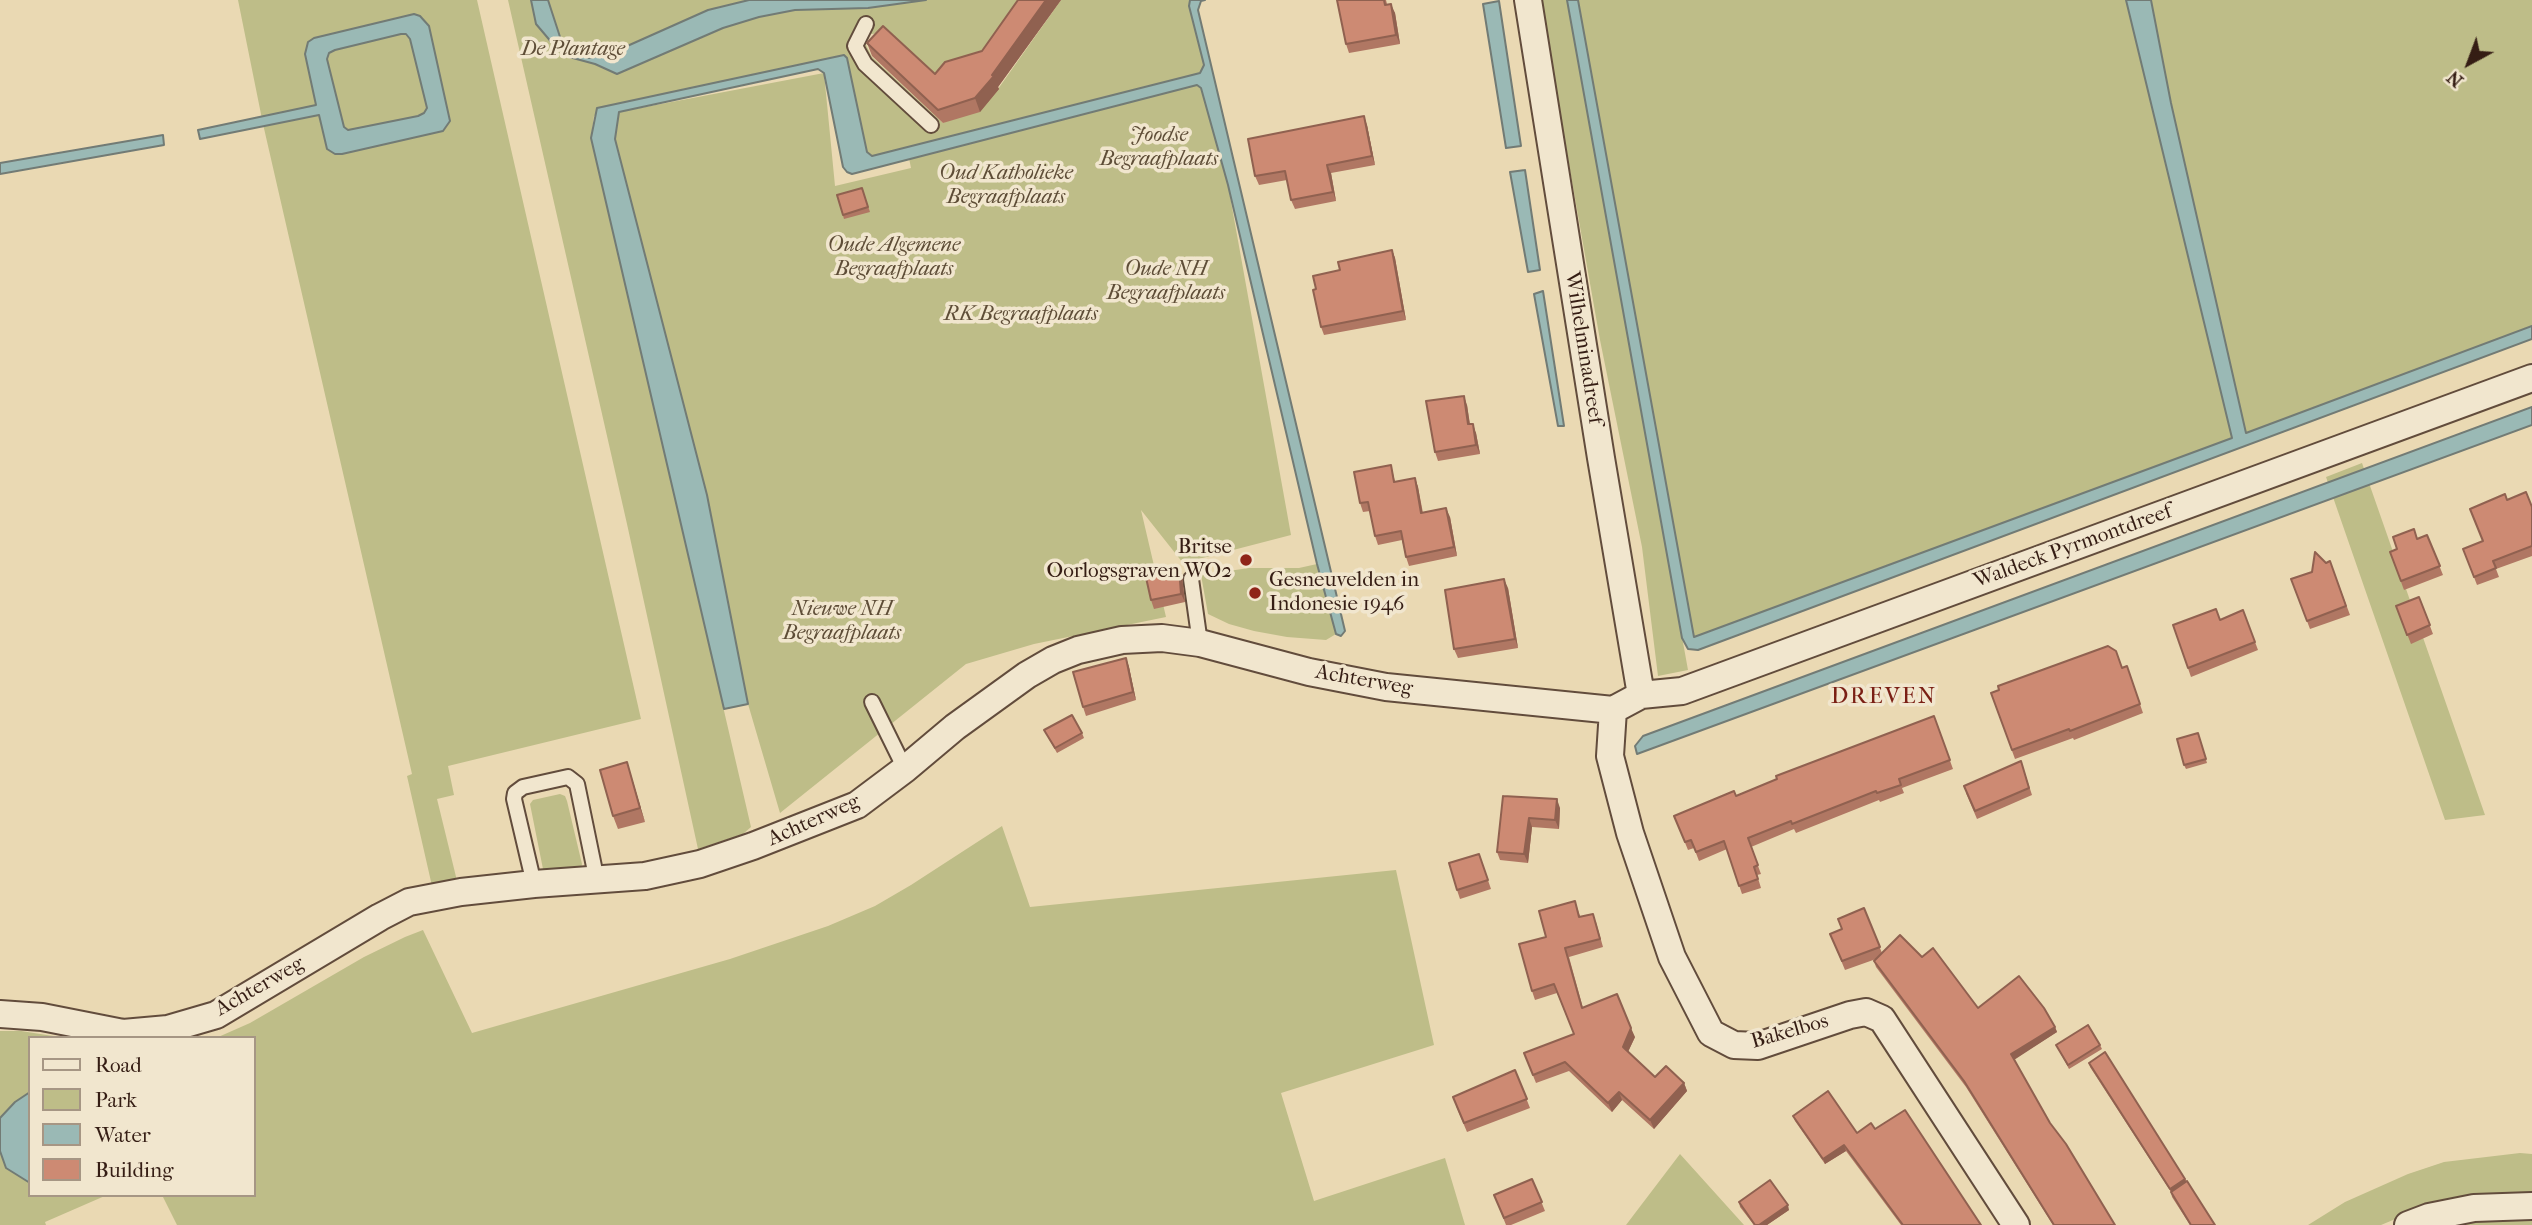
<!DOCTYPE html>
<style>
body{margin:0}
#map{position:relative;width:2532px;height:1225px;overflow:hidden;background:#ead9b3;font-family:"IM FELL French Canon",serif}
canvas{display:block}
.legend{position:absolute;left:28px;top:1036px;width:228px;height:161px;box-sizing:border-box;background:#f1e6ce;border:2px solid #a69684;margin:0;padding:9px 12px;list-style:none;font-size:21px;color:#351d14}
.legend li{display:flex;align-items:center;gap:14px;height:35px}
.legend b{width:35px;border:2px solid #a69684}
.north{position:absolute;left:2434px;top:28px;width:70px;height:70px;-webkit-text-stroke:5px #f1e6ce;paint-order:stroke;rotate:221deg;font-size:19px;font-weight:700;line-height:28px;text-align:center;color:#351d14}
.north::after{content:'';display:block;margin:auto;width:24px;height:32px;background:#351d14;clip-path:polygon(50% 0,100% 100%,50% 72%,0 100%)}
</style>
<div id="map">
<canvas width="2532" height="1225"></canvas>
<ul class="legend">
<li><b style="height:9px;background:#f1e6ce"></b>Road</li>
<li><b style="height:19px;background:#bebd88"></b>Park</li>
<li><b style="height:19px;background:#9ab9b5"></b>Water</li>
<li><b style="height:19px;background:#cd8a73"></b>Building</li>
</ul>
<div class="north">N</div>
</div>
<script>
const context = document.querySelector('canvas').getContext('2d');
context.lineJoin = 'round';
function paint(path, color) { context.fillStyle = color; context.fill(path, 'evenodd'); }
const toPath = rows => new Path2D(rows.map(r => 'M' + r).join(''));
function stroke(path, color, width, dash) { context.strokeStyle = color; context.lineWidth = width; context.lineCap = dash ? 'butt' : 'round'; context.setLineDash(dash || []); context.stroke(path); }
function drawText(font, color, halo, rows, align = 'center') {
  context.font = font + ' "IM FELL French Canon",serif'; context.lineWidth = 7; context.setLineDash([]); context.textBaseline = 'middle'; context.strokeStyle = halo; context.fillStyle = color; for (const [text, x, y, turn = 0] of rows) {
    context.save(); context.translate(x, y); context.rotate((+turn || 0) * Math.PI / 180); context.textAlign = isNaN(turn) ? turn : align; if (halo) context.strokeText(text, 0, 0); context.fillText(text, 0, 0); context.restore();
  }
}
paint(toPath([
 [238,0,477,0,641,719,448,766,454,795,437,799,459,889,432,886,407,776,412,774,263,124],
 [508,0,1033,0,979,75,940,87,882,33,861,35,872,57,943,123,998,89,1061,0,1190,0,1189,6,1204,65,1200,73,872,156,867,152,847,58,844,55,594,116,591,138,751,827,743,834,698,849,627,524],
 [1540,0,1567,0,1688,670,1658,676,1642,547,1600,340],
 [1578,0,2126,0,2232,438,1694,638],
 [2151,0,2532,0,2532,326,2246,433,2171,103],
 [824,73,835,186,911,168,909,158,1197,85,1201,88,1228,185,1291,535,1183,563,1141,510,1166,617,1034,644,966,664,780,813,748,704,707,495,615,139,619,112],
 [2362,463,2485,815,2445,820,2326,477],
 [1317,564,1336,634,1326,640,1287,637,1254,631,1229,624,1208,614,1201,575,1249,568,1299,568],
 [560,794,565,796,567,801,582,864,581,868,547,874,543,869,530,804,533,800],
 [1002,826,1030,907,1396,870,1434,1045,1281,1093,1314,1201,1445,1158,1465,1225,177,1225,162,1195,254,1195,254,1038,216,1038,250,1023,364,957,405,937,423,930,472,1033,730,959,828,926,875,906,911,885],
 [0,1031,21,1031,66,1038,30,1038,30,1092,15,1102,0,1118],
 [0,1151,6,1168,30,1183,30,1195,107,1195,45,1222,46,1225,0,1225],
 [2520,1153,2532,1154,2532,1194,2501,1194,2417,1210,2381,1225,2308,1225,2345,1202,2408,1174,2444,1162],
 [1680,1154,1744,1225,1626,1225],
 [2532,1215,2532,1225,2438,1225]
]), '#bebd88');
const water = toPath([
 [531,0,548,0,562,43,575,53,589,58,616,51,708,10,749,0,926,0,868,8,795,10,759,17,723,28,617,74,595,64,569,57,558,50,536,24,531,0],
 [1190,0,1205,0,1201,1,1198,10,1345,631,1341,636,1336,634,1317,564,1228,185,1201,88,1197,85,852,174,847,172,843,167,824,73,818,69,619,112,615,139,707,495,748,704,724,709,591,138,597,108,844,55,847,58,867,152,872,156,1200,73,1204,65,1189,6,1190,0],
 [1567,0,1578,0,1694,637,2232,438,2126,0,2151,0,2171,103,2246,433,2532,326,2532,339,1698,650,1688,649,1682,638,1567,0],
 [1499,1,1521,146,1506,148,1483,4,1499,1],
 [414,14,420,16,429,26,450,121,443,131,342,154,335,154,327,149,319,115,200,139,198,130,316,105,305,54,308,42,314,38,414,14],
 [401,34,406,34,410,39,427,108,424,113,418,116,348,130,344,127,327,59,329,53,335,50,401,34],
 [163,135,164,145,0,174,0,163,163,135],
 [1525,170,1540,270,1528,272,1510,172,1525,170],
 [1543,291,1564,426,1558,426,1534,294,1543,291],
 [2532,407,2532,425,1637,754,1635,746,1643,736,2532,407],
 [30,1092,30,1183,6,1168,0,1151,0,1118,15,1102,30,1092]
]);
paint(water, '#9ab9b5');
stroke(water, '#727b75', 2);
const lane = toPath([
 [866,24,855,46,865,64,931,125],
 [1191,579,1200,643],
 [872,702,905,769],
 [534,884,514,799,515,793,523,787,568,777,577,784,597,881]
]);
const street = toPath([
 [1528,0,1601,458,1641,695],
 [1613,710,1610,756,1630,833,1672,957,1711,1033,1734,1045,1758,1046,1850,1015,1866,1012,1882,1019,2016,1225],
 [0,1014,42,1017,123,1033,168,1029,216,1015,380,917,409,902,461,892,534,884,645,876,700,864,753,846,857,805,905,769,955,727,1027,675,1053,660,1078,650,1122,640,1162,638,1200,643,1309,672,1386,687,1613,710,1641,695,1682,691,2532,378],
 [2408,1225,2429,1217,2474,1208,2532,1206]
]);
stroke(lane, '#624c3c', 18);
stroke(street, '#624c3c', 30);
stroke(lane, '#f1e6ce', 14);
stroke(street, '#f1e6ce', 26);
paint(toPath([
 [1018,0,1061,0,998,87,999,89,980,112,943,123,872,56,867,43,935,74,982,51],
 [1337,0,1386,0,1387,4,1395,13,1400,44,1349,53,1346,44],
 [1367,125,1375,165,1331,173,1336,201,1295,209,1291,200,1287,180,1259,185,1255,176],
 [862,188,870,212,844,219,837,195],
 [1392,250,1395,258,1406,320,1324,335,1321,327,1316,289,1340,270],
 [1467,405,1470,424,1476,433,1480,454,1438,461,1435,452],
 [1391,465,1395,482,1415,478,1418,487,1423,513,1450,517,1457,556,1409,566,1406,557,1402,540,1378,545,1375,536,1370,511,1363,512,1360,503],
 [2507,500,2532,507,2532,556,2496,569,2499,577,2477,585,2463,549,2483,541],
 [2427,535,2443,575,2404,590,2390,552,2397,549],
 [2330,561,2350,615,2310,629,2291,579,2312,572],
 [1182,576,1185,602,1154,609,1151,600],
 [1508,588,1518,648,1458,658,1454,649],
 [2419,597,2433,634,2411,644,2396,606],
 [2243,610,2258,650,2191,677,2173,625,2220,620],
 [1126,658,1129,667,1136,700,1086,716,1083,707],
 [2127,666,2143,713,2074,740,2073,738,2015,759,1991,693],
 [1934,716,1953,769,1902,788,1904,793,1880,802,1879,800,1796,833,1794,829,1751,847,1761,874,1757,875,1761,888,1742,894,1727,849,1699,861,1694,848,1688,850,1674,816,1736,796],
 [1044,730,1082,733,1084,738,1057,753],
 [2198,733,2207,763,2186,769,2184,765],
 [2021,761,2032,795,1977,819,1966,793],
 [627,762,645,822,618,829,613,816],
 [1503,796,1560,808,1559,829,1532,827,1528,863,1500,860,1497,852],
 [1479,854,1491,889,1460,899,1457,890],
 [1575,901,1580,916,1596,922,1603,947,1569,957,1583,1008,1635,1037,1628,1052,1655,1077,1684,1083,1687,1091,1654,1129,1622,1100,1612,1112,1569,1071,1536,1083,1524,1053,1574,1034,1557,993,1535,1000,1532,991,1546,937],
 [1864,908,1882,953,1922,957,1978,1008,2055,1027,2057,1032,2014,1059,2050,1123,2115,1225,2053,1225,1966,1087,1876,967,1874,961,1876,959,1845,970,1830,934,1842,929],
 [2056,1045,2100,1045,2102,1049,2069,1069],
 [2089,1063,2185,1179,2215,1225,2190,1225,2172,1197,2171,1192,2090,1067],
 [1515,1070,1530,1108,1467,1132,1456,1106],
 [1793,1116,1857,1133,1875,1129,1981,1225,1901,1225,1846,1151,1825,1164,1795,1121],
 [1532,1179,1545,1211,1511,1225,1506,1225,1494,1195],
 [1739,1202,1789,1210,1767,1225,1754,1225,1740,1207]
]), '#b07763');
paint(toPath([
 [1046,0,1061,0,998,87,999,89,980,112,975,98],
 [1391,4,1395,13,1400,44,1396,35],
 [1364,116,1367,125,1375,165,1372,156],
 [1327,165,1331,173,1336,201,1333,192],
 [1392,250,1395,258,1406,320,1403,311],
 [1464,396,1467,405,1471,433,1468,424],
 [1473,424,1476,433,1480,454,1476,445],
 [1415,478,1418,487,1424,522,1421,513],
 [1446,508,1450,517,1457,556,1454,547],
 [1179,567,1182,576,1185,602,1181,594],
 [1504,579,1508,588,1518,648,1515,639],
 [1126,658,1129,667,1136,700,1133,692],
 [627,762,631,775,645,822,640,808],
 [1557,799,1560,808,1559,829,1555,820],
 [1529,818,1532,827,1528,863,1524,854],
 [2055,1027,2057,1032,2014,1060,2011,1054],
 [1631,1028,1635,1037,1626,1056,1623,1047],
 [1684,1083,1687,1091,1654,1129,1650,1120],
 [1619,1092,1622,1100,1612,1112,1608,1103],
 [1844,1145,1846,1151,1825,1164,1823,1159],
 [2185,1179,2187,1184,2172,1194,2170,1189],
 [1788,1205,1789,1210,1767,1225,1759,1225]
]), '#906150');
const building = toPath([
 [1018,0,1046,0,992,75,994,76,975,98,938,110,867,43,883,26,935,74,945,62,982,51,1018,0],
 [1337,0,1384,0,1385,5,1391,4,1396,35,1346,44,1337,0],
 [1364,116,1372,156,1327,165,1333,192,1291,200,1285,171,1255,176,1248,139,1364,116],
 [862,188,868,207,843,215,837,195,862,188],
 [1392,250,1403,311,1321,327,1313,290,1316,289,1313,276,1340,270,1338,262,1392,250],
 [1464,396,1468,424,1473,424,1476,445,1435,452,1426,401,1464,396],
 [1391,465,1394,482,1415,478,1421,513,1446,508,1454,547,1406,557,1401,531,1375,536,1368,502,1360,503,1354,472,1391,465],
 [2526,492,2532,507,2532,546,2493,561,2496,568,2474,577,2463,549,2483,541,2470,509,2505,494,2507,500,2526,492],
 [2414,529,2417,539,2427,535,2440,566,2401,581,2390,552,2397,549,2393,537,2414,529],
 [2315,552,2326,563,2330,561,2346,606,2307,621,2291,579,2312,572,2315,552],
 [1179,567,1181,594,1151,600,1145,573,1179,567],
 [1504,579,1515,639,1454,649,1445,590,1504,579],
 [2419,597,2430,625,2407,635,2396,606,2419,597],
 [2216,609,2220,620,2243,610,2255,642,2188,668,2173,625,2216,609],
 [2108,646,2116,651,2122,668,2127,666,2140,704,2070,731,2069,729,2012,750,1991,693,1999,690,1998,686,2108,646],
 [1126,658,1133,692,1083,707,1073,672,1126,658],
 [1072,715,1082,733,1055,748,1044,730,1072,715],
 [1934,716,1950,760,1899,779,1901,785,1877,793,1876,791,1792,824,1791,821,1748,838,1758,865,1754,867,1758,879,1739,886,1724,841,1696,852,1691,840,1685,842,1674,816,1734,791,1736,796,1777,779,1776,776,1934,716],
 [2198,733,2206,759,2184,765,2177,739,2198,733],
 [2021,761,2029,788,1975,811,1964,786,2021,761],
 [627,762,640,808,613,816,600,770,627,762],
 [1503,796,1557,799,1555,820,1529,818,1524,854,1497,852,1503,796],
 [1479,854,1488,880,1457,890,1449,863,1479,854],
 [1575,901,1579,917,1593,914,1600,939,1565,948,1582,1008,1617,994,1631,1028,1623,1047,1655,1077,1666,1066,1684,1083,1650,1120,1619,1092,1608,1103,1565,1062,1533,1075,1524,1053,1574,1034,1554,984,1532,991,1519,944,1546,937,1539,911,1575,901],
 [1864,908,1880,947,1842,961,1830,934,1842,929,1838,919,1864,908],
 [1900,935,1922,957,1933,948,1978,1008,2019,976,2044,1008,2055,1027,2011,1054,2050,1123,2066,1144,2115,1225,2054,1225,1964,1081,1874,961,1900,935],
 [2088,1025,2100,1045,2068,1065,2056,1045,2088,1025],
 [2105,1052,2185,1179,2170,1189,2089,1063,2105,1052],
 [1515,1070,1527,1099,1464,1123,1453,1097,1515,1070],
 [1828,1091,1857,1133,1871,1123,1875,1129,1905,1110,1981,1225,1903,1225,1844,1145,1823,1159,1793,1116,1828,1091],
 [1532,1179,1542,1202,1504,1218,1494,1195,1532,1179],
 [1770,1180,1788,1205,1759,1225,1755,1225,1739,1202,1770,1180],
 [2187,1181,2215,1225,2191,1225,2171,1192,2187,1181]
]);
paint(building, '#cd8a73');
stroke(building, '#906150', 2);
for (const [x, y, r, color] of [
 [1246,560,7,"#8f2418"],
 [1255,593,7,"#8f2418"]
]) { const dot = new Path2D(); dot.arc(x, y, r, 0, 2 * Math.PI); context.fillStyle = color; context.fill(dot); stroke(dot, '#f1e6ce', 2.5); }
drawText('italic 21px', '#5e4d37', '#f1e6ce', [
 ["De Plantage",573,50],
 ["Joodse",1159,136],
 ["Begraafplaats",1159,160],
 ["Oud Katholieke",1006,174],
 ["Begraafplaats",1006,198],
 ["Oude Algemene",894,246],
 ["Begraafplaats",894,270],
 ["Oude NH",1166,270],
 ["Begraafplaats",1166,294],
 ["RK Begraafplaats",1021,315],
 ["Nieuwe NH",842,610],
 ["Begraafplaats",842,634]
]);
drawText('21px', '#351d14', '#f1e6ce', [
 ["Wilhelminadreef",1583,348,81],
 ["Waldeck Pyrmontdreef",2073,547,-20],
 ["Achterweg",1364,681,10],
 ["Achterweg",814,821,-24],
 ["Achterweg",260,987,-30],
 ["Bakelbos",1790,1032,-16]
]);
drawText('21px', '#351d14', '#f1e6ce', [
 ["Britse",1232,548],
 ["Oorlogsgraven WO2",1232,572],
 ["Gesneuvelden in",1269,581,"left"],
 ["Indonesie 1946",1269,605,"left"]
], 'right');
context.letterSpacing = '2px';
drawText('23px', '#7a1f14', '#f1e6ce', [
 ["DREVEN",1884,697]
]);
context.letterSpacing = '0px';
</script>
